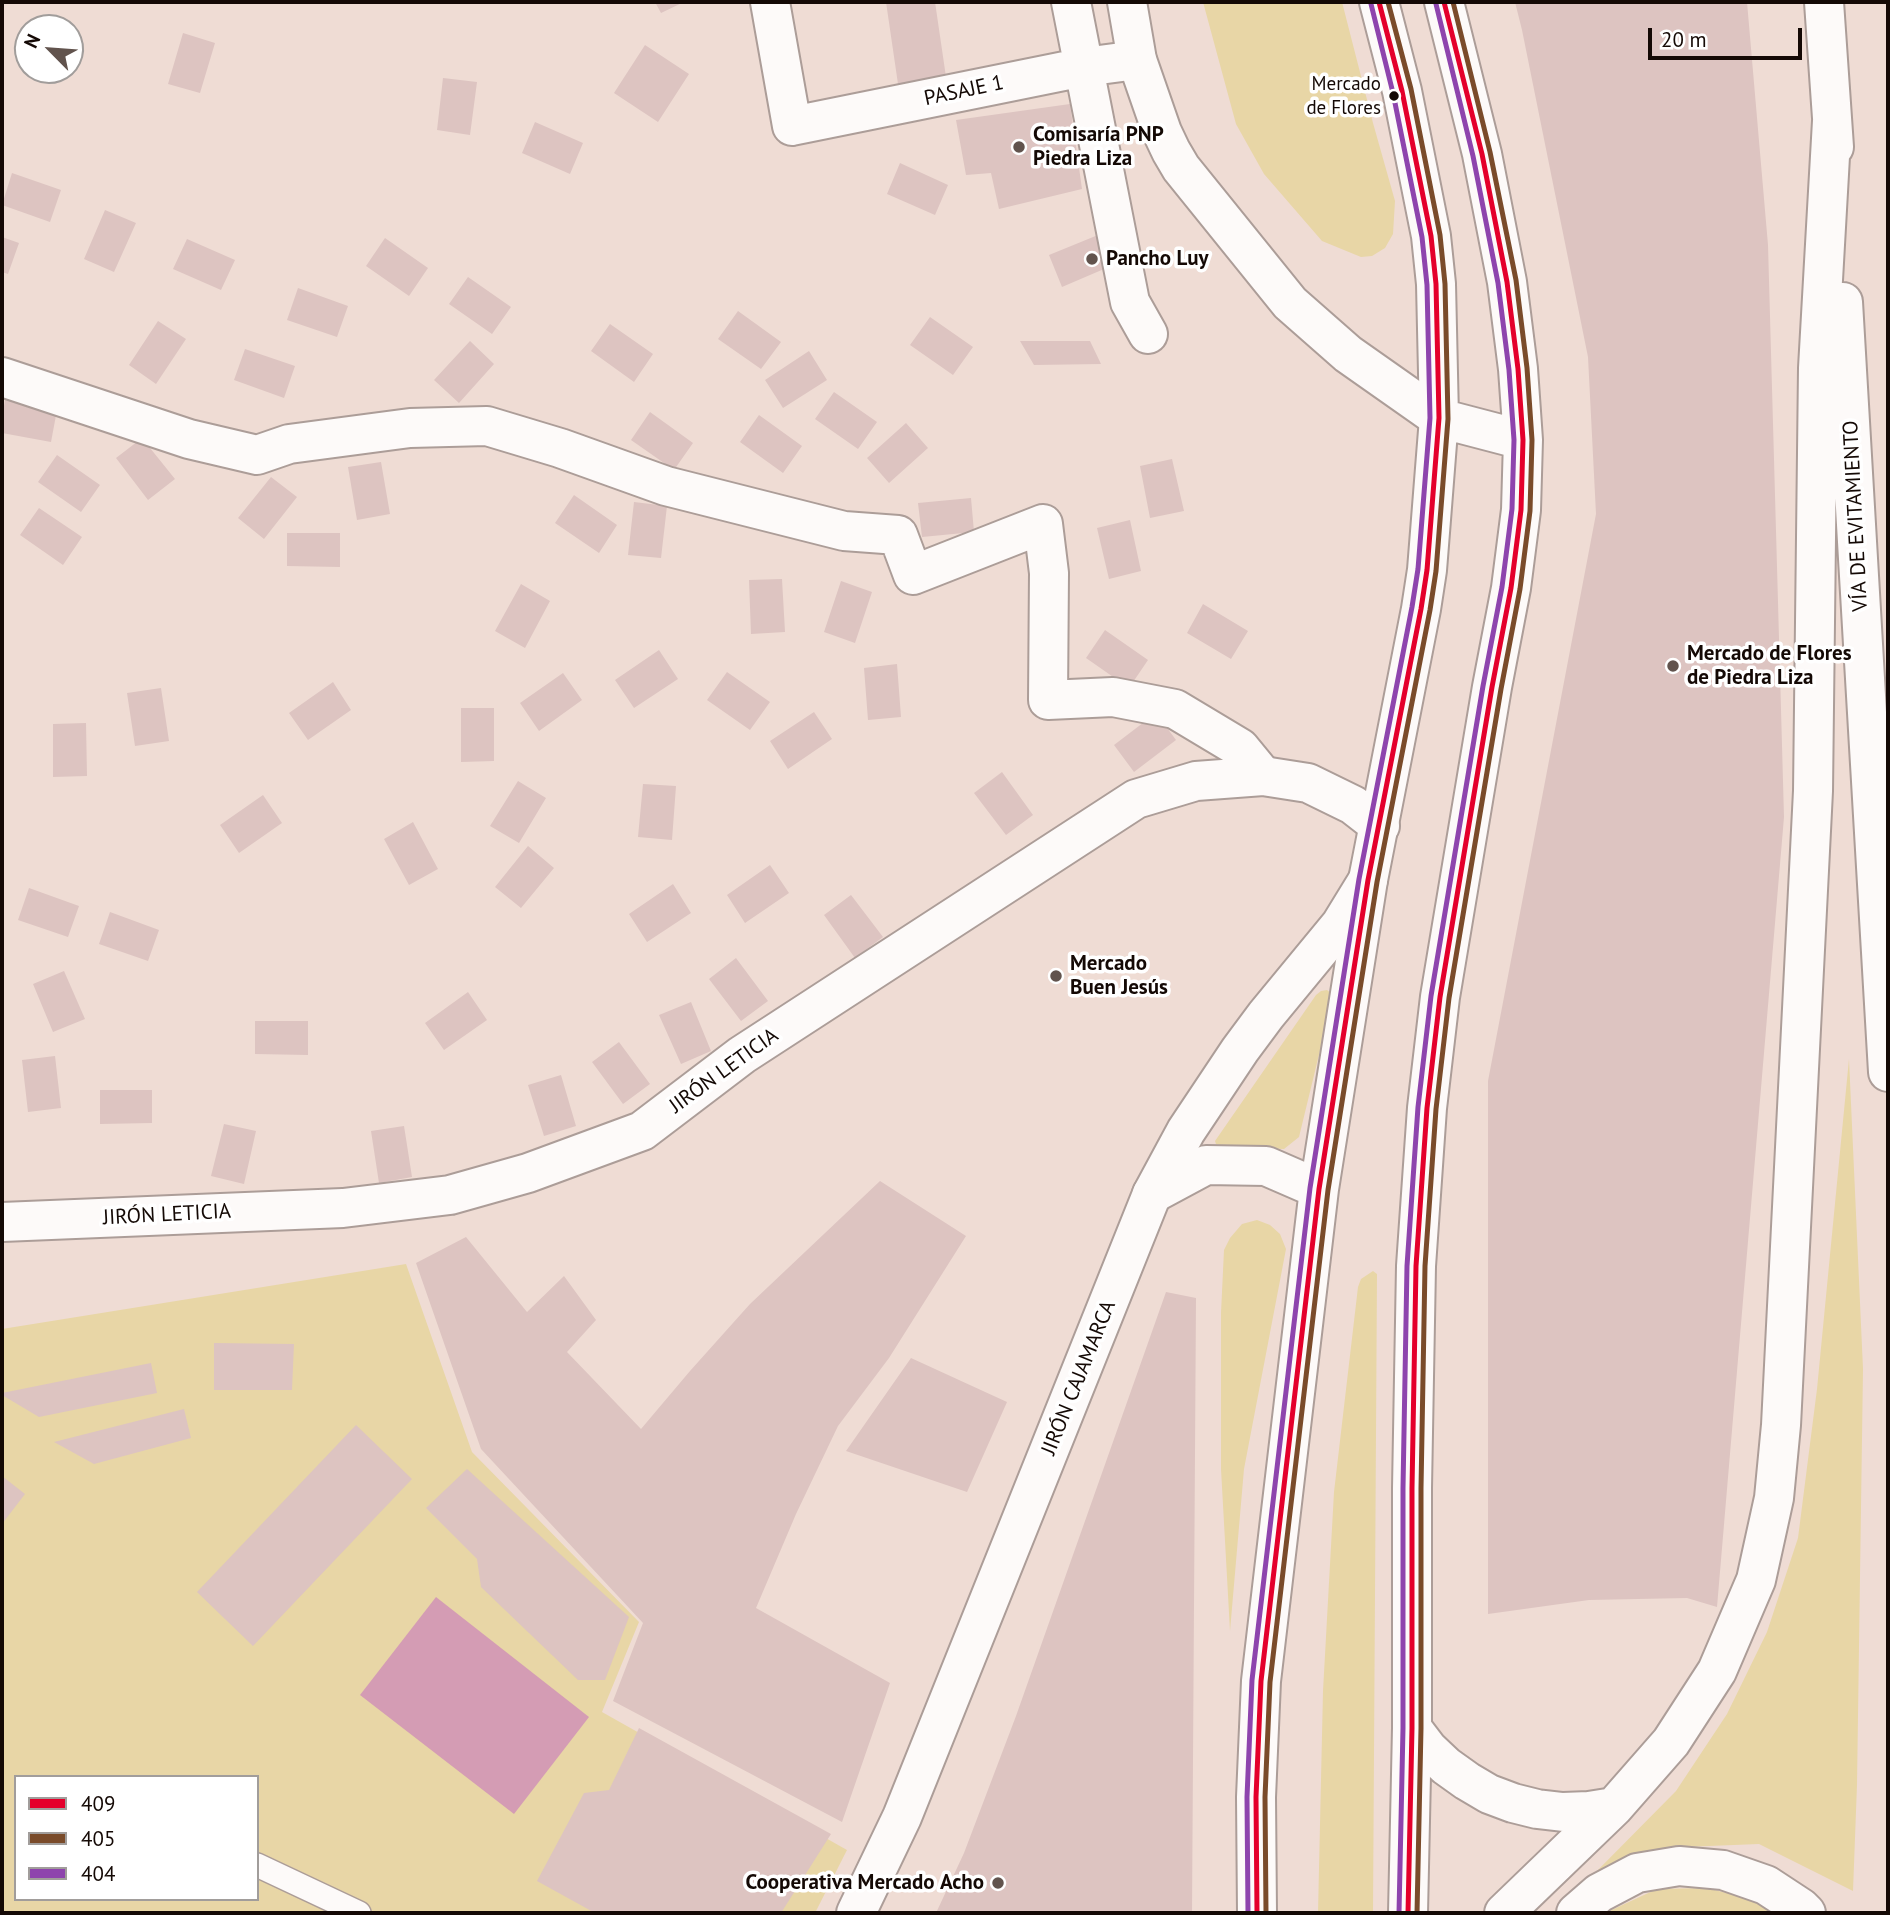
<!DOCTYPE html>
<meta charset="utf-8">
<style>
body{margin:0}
#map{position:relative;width:1890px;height:1915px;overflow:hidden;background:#efdcd4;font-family:"PT Sans",sans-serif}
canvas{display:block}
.frame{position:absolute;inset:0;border:4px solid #140905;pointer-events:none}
.legend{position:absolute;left:14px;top:1775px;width:245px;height:126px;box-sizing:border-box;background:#fff;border:2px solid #a19d9b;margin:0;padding:9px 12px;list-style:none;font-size:21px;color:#140905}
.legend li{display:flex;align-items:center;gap:14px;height:35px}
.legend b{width:35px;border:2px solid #a19d9b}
.north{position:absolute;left:14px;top:14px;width:70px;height:70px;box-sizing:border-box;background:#fff;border:2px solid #a19d9b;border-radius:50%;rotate:295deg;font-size:19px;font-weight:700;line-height:28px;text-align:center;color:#140905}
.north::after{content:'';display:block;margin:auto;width:24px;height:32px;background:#61534d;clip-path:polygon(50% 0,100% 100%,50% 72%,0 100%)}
.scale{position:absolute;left:1648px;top:28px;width:154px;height:32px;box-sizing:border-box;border:4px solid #140905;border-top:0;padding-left:9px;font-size:21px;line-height:24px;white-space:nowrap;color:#140905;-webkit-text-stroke:5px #fff;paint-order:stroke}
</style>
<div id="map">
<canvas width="1890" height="1915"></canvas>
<div class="frame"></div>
<ul class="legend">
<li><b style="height:9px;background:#e4002b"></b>409</li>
<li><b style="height:9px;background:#7a4b2a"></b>405</li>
<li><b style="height:9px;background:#8e44ad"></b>404</li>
</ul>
<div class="north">N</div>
<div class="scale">20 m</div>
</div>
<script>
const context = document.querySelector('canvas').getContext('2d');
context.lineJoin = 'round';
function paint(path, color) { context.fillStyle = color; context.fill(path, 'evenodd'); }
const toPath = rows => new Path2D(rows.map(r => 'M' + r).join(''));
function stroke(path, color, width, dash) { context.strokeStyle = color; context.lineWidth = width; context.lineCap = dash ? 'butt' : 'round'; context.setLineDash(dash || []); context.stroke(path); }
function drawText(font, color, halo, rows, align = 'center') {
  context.font = font + ' "PT Sans",sans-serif'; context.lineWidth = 7; context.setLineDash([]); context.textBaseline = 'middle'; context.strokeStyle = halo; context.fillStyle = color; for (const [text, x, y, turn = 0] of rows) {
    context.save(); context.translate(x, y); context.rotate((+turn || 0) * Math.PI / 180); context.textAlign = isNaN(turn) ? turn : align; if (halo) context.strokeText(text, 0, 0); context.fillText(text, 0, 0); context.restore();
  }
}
paint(toPath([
 [1203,2,1342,2,1373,123,1395,201,1393,234,1385,248,1372,256,1361,257,1322,241,1264,174,1236,124],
 [1327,990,1331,993,1333,997,1299,1137,1284,1149,1224,1147,1216,1144,1215,1141,1316,995,1321,991],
 [1849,1059,1863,1369,1857,1785,1853,1891,1759,1844,1684,1847,1591,1877,1676,1791,1727,1714,1767,1632,1798,1538,1817,1389],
 [1257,1220,1270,1225,1280,1234,1286,1249,1244,1469,1230,1631,1221,1469,1221,1313,1224,1250,1230,1238,1242,1224],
 [406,1264,472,1452,639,1622,602,1712,847,1850,815,1913,2,1913,2,1329],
 [16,1777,257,1777,257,1899,16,1899],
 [1373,1271,1377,1274,1373,1913,1318,1913,1323,1691,1334,1492,1358,1287,1361,1279],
 [1707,1888,1754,1900,1771,1913,1605,1913,1657,1889]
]), '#e8d6a6');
paint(toPath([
 [436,1597,589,1717,514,1814,360,1695]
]), '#d49cb4');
paint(toPath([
 [655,2,684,2,661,13],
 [886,2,935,2,946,77,898,84],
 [1515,2,1747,2,1768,245,1784,817,1717,1607,1687,1598,1589,1600,1488,1614,1488,1081,1596,514,1588,357,1522,30],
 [183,33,215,43,200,93,168,84],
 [645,45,689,74,658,122,614,93],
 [443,78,477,82,470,135,437,130],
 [1070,104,1082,189,999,209,991,173,966,175,956,120],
 [535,122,583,143,570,174,522,153],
 [900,163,948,185,935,215,887,194],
 [12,173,61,190,50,222,2,205],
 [105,210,136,223,114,272,84,259],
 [1098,235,1111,266,1062,287,1049,255],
 [2,237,19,243,8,274,2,272],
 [385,238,428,268,409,296,366,266],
 [187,239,235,260,221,290,173,269],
 [468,277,511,307,492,334,449,304],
 [298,288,348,306,337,337,287,320],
 [738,311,781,342,761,369,718,339],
 [930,317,973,347,953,375,910,345],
 [158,321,186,339,156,384,129,365],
 [610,324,653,354,634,382,591,351],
 [470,341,494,364,459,403,434,380],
 [1020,341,1090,341,1101,364,1034,365],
 [245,349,295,366,284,398,234,380],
 [809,351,827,380,783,408,765,380],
 [834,392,877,422,858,449,815,419],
 [5,400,57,410,51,442,2,433,2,417],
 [650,412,693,443,674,470,631,440],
 [759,415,802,446,783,473,740,442],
 [906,423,928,448,889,483,867,458],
 [142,438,175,479,148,500,116,458],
 [57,455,100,485,81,512,38,482],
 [1172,459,1184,511,1150,518,1140,466],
 [381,462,390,514,357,520,348,467],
 [271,477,297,497,264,539,238,518],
 [574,495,617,525,599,553,555,523],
 [971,498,974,532,922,537,918,503],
 [634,502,667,506,661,558,628,555],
 [39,508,82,537,63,565,20,535],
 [1130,520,1141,571,1109,579,1097,528],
 [287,533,340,533,340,567,287,566],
 [782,579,785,632,751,634,749,580],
 [841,581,872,592,855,643,824,632],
 [521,584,550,601,525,648,495,631],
 [1203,604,1248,631,1231,659,1187,633],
 [1105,630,1148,660,1129,688,1086,658],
 [659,650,678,679,634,708,615,680],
 [897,664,901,717,868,720,864,668],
 [727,672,770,702,750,730,707,700],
 [563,673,582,700,539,731,520,703],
 [333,682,351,710,308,740,289,713],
 [161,688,169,741,135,746,127,693],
 [461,708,494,708,494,761,461,762],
 [814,712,832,739,788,769,770,741],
 [1156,713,1176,740,1134,772,1114,745],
 [86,723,87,776,53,777,53,724],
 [1002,772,1033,815,1006,835,974,793],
 [518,781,546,798,519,843,490,826],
 [643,784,676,786,672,840,638,837],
 [263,795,282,823,239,853,220,825],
 [413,822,438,869,409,885,384,839],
 [528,846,554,868,521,908,495,887],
 [770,865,789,893,745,923,727,895],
 [673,884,691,913,647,942,629,914],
 [29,888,79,906,68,937,18,920],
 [851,895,883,937,855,958,824,915],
 [110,912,159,930,148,961,99,944],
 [736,958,768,1001,741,1021,709,979],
 [64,971,85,1019,53,1032,33,984],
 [468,992,487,1020,444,1050,425,1023],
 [691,1002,711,1051,681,1064,659,1015],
 [255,1021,308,1021,308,1055,255,1054],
 [619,1042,650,1084,623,1104,592,1062],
 [55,1056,61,1108,28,1112,22,1060],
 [561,1075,576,1126,544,1136,528,1085],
 [100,1090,152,1090,152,1123,100,1124],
 [224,1124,256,1131,244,1184,211,1176],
 [404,1126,412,1177,379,1183,371,1131],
 [880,1181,966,1236,889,1358,838,1426,796,1514,756,1608,890,1683,842,1822,613,1701,643,1623,481,1449,416,1263,466,1237,527,1312,564,1276,596,1320,567,1352,641,1429,690,1371,750,1304],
 [1166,1292,1196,1298,1192,1913,936,1913,964,1853,1016,1716],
 [214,1343,294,1344,292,1390,214,1390],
 [911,1358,1007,1402,967,1492,846,1451],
 [151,1363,157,1393,39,1417,2,1395,2,1393],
 [184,1409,191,1438,94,1464,54,1442],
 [356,1425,412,1479,253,1646,197,1592],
 [467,1469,629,1617,605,1680,578,1680,481,1587,477,1559,426,1508],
 [2,1476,25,1494,2,1524],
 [639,1728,831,1834,781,1913,595,1913,537,1881,584,1793,609,1790]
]), '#ddc4c1');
const lane = toPath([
 [257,1865,359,1913]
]);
const street = toPath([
 [770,2,792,126,1084,67,1137,60],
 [1071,2,1130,302,1148,334],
 [2,377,189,439,257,455,289,444,410,428,487,426,560,448,666,486,844,531,898,535,913,575,1043,524,1049,573,1048,700,1113,697,1175,709,1240,748,1263,776]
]);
const secondary = toPath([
 [1127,2,1137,60,1162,132,1171,151,1181,168,1290,303,1348,354,1439,418],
 [2,1222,343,1208,450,1195,528,1173,642,1131,742,1055,1136,799,1196,781,1263,776,1308,783,1353,805,1380,826],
 [856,1913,902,1817,1152,1194,1186,1131,1240,1050,1266,1015,1341,924,1368,880]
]);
const primary = toPath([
 [1439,418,1523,440],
 [1152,1194,1206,1165,1266,1166,1319,1189],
 [1257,1913,1256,1797,1261,1681,1319,1189,1368,880,1421,609,1427,570,1439,418,1436,284,1431,236,1402,91,1379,2],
 [1408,1913,1412,1728,1412,1488,1416,1266,1427,1108,1440,997,1492,687,1511,588,1521,510,1523,440,1518,369,1507,282,1482,154,1444,2]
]);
const highway = toPath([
 [1824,2,1834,147],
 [1843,302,1888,1072],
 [1412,1728,1428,1749,1446,1766,1467,1781,1489,1794,1513,1803,1537,1809,1563,1812,1589,1811,1614,1807],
 [1504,1913,1614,1807,1671,1742,1717,1671,1756,1580,1774,1498,1781,1425,1813,791,1818,368,1832,121],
 [1576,1913,1599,1893,1637,1873,1679,1866,1723,1870,1766,1885,1801,1908,1806,1913]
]);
stroke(lane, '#ac9d98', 26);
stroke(street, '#ac9d98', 42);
stroke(secondary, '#ac9d98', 42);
stroke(primary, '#ac9d98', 42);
stroke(highway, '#ac9d98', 42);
stroke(lane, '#fdfaf9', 23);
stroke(street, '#fdfaf9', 38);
stroke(secondary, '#fdfaf9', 38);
stroke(primary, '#fdfaf9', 38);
stroke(highway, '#fdfaf9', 38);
stroke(toPath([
 [1257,1913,1256,1797,1261,1681,1319,1189,1368,880,1421,609,1427,570,1439,418,1436,284,1431,236,1402,91,1379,2],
 [1408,1913,1412,1728,1412,1488,1416,1266,1427,1108,1440,997,1492,687,1511,588,1521,510,1523,440,1518,369,1507,282,1482,154,1444,2]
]), '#e4002b', 5);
stroke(toPath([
 [1266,1913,1265,1797,1270,1682,1328,1190,1377,882,1430,610,1436,571,1448,419,1445,284,1440,235,1411,89,1388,2],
 [1417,1913,1421,1728,1421,1488,1425,1266,1436,1109,1449,998,1501,689,1520,589,1530,511,1532,440,1527,368,1516,280,1490,152,1453,2]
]), '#7a4b2a', 5);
stroke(toPath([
 [1248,1913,1247,1797,1252,1680,1310,1188,1359,879,1412,607,1418,569,1430,418,1427,285,1422,237,1393,93,1371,4],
 [1399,1913,1403,1728,1403,1488,1407,1266,1418,1107,1431,996,1483,686,1502,587,1512,509,1514,440,1509,370,1498,283,1473,156,1436,4]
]), '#8e44ad', 5);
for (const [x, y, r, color] of [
 [1394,96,6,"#140905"],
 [1019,147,7,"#61534d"],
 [1092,259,7,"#61534d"],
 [1673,666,7,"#61534d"],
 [1056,976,7,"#61534d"],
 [998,1883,7,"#61534d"]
]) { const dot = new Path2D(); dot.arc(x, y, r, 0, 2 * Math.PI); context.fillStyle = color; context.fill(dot); stroke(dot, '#fff', 2.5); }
drawText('19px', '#140905', '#fff', [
 ["Mercado",1381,85],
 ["de Flores",1381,109]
], 'right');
drawText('21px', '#140905', '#fff', [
 ["PASAJE 1",964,91,-12],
 ["VÍA DE EVITAMIENTO",1856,516,-93],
 ["JIRÓN LETICIA",724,1071,-36],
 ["JIRÓN LETICIA",167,1215,-3],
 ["JIRÓN CAJAMARCA",1079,1378,-68]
]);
drawText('bold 21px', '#140905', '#fff', [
 ["Comisaría PNP",1033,135],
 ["Piedra Liza",1033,159],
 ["Pancho Luy",1106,259],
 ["Mercado de Flores",1687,654],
 ["de Piedra Liza",1687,678],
 ["Mercado",1070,964],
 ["Buen Jesús",1070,988],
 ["Cooperativa Mercado Acho",984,1883,"right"]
], 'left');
</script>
